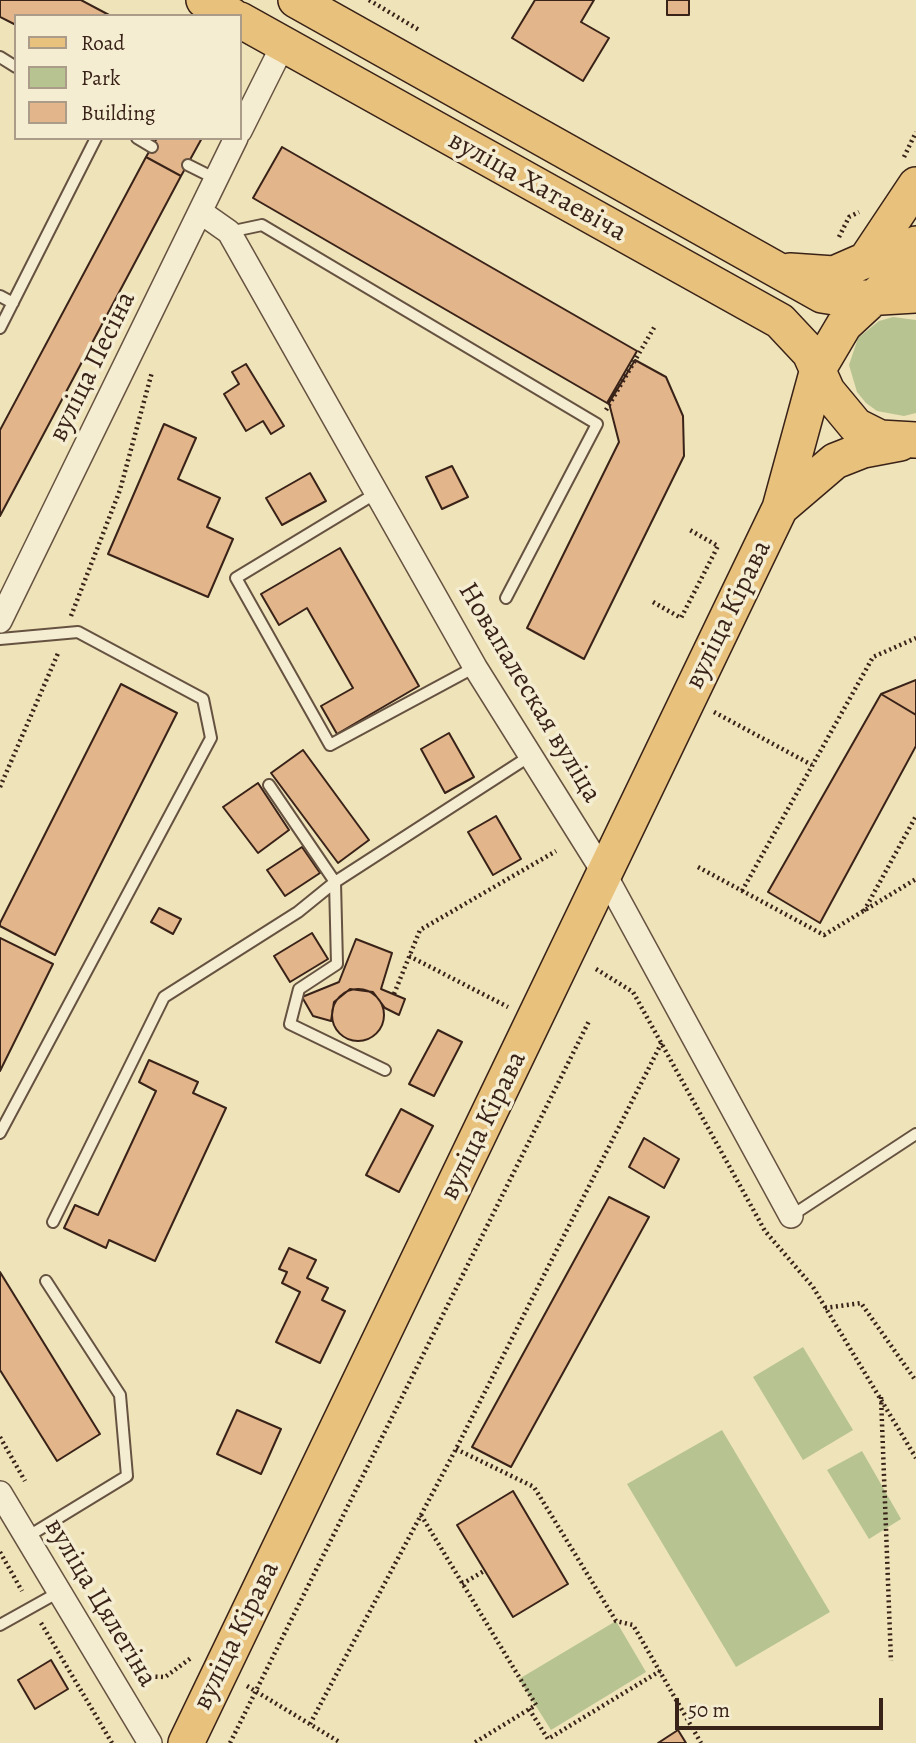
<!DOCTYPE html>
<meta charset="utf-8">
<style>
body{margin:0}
#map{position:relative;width:916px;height:1743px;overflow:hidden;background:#efe3b9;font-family:Alegreya,serif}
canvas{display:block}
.legend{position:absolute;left:14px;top:14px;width:228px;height:126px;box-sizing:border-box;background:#f5edd2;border:2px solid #aa9c88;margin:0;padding:9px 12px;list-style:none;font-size:21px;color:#392218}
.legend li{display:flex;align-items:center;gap:14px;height:35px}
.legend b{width:35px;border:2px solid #aa9c88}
.scale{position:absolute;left:675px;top:1698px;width:208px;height:32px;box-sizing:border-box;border:4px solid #392218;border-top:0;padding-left:9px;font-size:21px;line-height:24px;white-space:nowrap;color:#392218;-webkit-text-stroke:5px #f5edd2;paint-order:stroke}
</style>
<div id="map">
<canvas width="916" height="1743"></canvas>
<ul class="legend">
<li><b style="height:9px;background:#e8c27c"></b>Road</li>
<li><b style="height:19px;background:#b7c491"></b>Park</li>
<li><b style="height:19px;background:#e2b58a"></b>Building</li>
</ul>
<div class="scale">50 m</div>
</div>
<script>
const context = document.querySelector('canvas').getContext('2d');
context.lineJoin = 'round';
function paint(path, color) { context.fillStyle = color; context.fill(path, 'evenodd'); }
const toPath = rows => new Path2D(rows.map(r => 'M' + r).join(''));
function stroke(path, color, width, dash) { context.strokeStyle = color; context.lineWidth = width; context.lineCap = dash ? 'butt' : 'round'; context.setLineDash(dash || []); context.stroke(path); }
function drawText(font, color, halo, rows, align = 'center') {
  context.font = font + ' Alegreya,serif'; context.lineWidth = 7; context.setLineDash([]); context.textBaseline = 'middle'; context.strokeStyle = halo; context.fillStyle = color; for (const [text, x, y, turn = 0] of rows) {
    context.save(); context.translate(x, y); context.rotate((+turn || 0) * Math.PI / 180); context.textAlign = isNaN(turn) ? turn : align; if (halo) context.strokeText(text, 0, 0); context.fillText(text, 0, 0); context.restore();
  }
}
paint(toPath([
 [893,317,916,320,916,413,904,416,877,411,866,403,857,392,849,365,858,338,879,321],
 [803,1347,853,1430,803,1460,753,1377],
 [722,1430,830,1612,736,1667,627,1484],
 [862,1451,901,1519,869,1539,827,1470],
 [616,1621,646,1672,551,1730,519,1679]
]), '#b7c491');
const building = toPath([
 [0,0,81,0,111,16,16,16,16,25,0,17,0,0],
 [535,0,594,0,581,22,609,38,583,81,512,38,535,0],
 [667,0,689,0,689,15,667,15,667,0],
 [157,138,202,138,181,176,146,157,157,138],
 [282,147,637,351,607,403,253,198,282,147],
 [146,157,181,176,0,516,0,430,146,157],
 [635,360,666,377,683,416,684,456,584,659,527,628,619,442,609,403,635,360],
 [246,364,284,426,271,434,263,421,246,431,224,394,239,384,232,372,246,364],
 [164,424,196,438,178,479,220,498,207,527,233,539,208,597,108,554,164,424],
 [452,466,468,497,442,509,426,477,452,466],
 [310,473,326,501,282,525,266,498,310,473],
 [340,548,419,686,337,734,321,706,353,688,307,608,279,625,261,594,340,548],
 [916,680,916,715,881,694,916,680],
 [121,684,177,713,55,955,0,926,0,923,121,684],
 [881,694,916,715,916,746,820,923,768,892,881,694],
 [449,733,474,777,445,793,421,749,449,733],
 [303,750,369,840,338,863,271,773,303,750],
 [258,783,289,830,258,853,223,807,258,783],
 [496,816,521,859,493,875,468,832,496,816],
 [302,847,320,873,285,896,267,870,302,847],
 [159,908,181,919,173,934,151,922,159,908],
 [312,933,328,959,290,982,274,956,312,933],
 [0,938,53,964,0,1071,0,938],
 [356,939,392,953,381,989,405,999,399,1015,385,1008,373,992,350,989,334,1002,331,1021,313,1016,302,997,339,982,356,939],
 '332 1015a26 26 0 1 1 52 0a26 26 0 1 1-52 0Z',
 [438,1030,462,1042,434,1096,409,1084,438,1030],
 [149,1060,198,1082,193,1093,226,1108,155,1261,109,1240,106,1248,64,1228,75,1205,98,1215,156,1091,139,1082,149,1060],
 [401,1109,433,1126,399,1192,366,1175,401,1109],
 [644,1138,679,1159,664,1188,629,1167,644,1138],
 [609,1197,649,1217,511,1467,472,1447,609,1197],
 [289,1248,316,1260,307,1278,328,1288,322,1300,345,1311,320,1363,276,1342,300,1292,282,1283,287,1272,279,1269,289,1248],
 [0,1272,100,1434,57,1461,0,1370,0,1272],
 [237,1410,281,1429,261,1474,217,1454,237,1410],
 [513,1491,568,1584,513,1617,457,1525,513,1491],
 [51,1660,68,1689,35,1709,18,1680,51,1660],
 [678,1730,686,1743,658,1743,678,1730]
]);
paint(building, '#e2b58a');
stroke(building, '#392218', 2);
const lane = toPath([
 [0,57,16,67],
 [137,138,152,147],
 [188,165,216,179],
 [229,232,262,225,597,424,506,598],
 [0,296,13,303],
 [0,328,96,138],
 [378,492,236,578,330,745,475,667],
 [0,639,78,632,203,699,211,738,0,1133],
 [269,785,335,882,337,964,299,989,290,1024,385,1070],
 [791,1216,916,1134],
 [53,1222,164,997,298,912,335,882,530,756],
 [27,1537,127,1476,120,1395,46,1281],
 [0,1625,59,1592]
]);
const street = toPath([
 [240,131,283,45],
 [202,213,229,232,475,667,604,873,791,1216],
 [0,621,236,138],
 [0,1493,150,1743]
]);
const primary = toPath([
 [204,0,232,16],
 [296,0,822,295,847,299,916,295],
 [240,20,780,321,810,353,827,391,856,426,880,438,916,440],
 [790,271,834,274,866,260,916,185],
 [780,508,835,461,863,450,900,443],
 [186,1743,780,508,818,369,844,325,897,276,916,244]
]);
stroke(lane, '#665240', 14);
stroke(street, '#665240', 26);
stroke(primary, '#392218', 38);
stroke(toPath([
 [369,0,419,30],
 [904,157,916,132],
 [839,237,849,217,859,212],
 [606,410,655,326],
 [653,602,681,618,718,546,688,529],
 [71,616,120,490,152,372],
 [714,712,812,765],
 [0,787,59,651],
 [698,867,824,935,916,879],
 [742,891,873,657,916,638],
 [864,911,916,816],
 [409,956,508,1007],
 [596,969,633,992,765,1231,813,1287,916,1458],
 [394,994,420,930,556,851],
 [825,1308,861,1303,916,1381],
 [881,1397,891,1661],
 [0,1437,25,1481],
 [456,1449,534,1487,616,1621,633,1625,701,1743],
 [421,1515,536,1705,474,1743],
 [0,1552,22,1591],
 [462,1584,484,1571],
 [41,1623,112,1743],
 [139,1676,165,1677,191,1658],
 [247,1686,341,1743],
 [529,1709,548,1739,660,1671],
 [310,1724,456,1449,662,1042],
 [230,1743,589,1021]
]), '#392218', 4.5, [2, 3.5]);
stroke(lane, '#f5edd2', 10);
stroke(street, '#f5edd2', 23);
stroke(primary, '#e8c27c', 35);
drawText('28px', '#392218', '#f5edd2', [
 ["вуліца Хатаевіча",537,187,29],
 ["вуліца Песіна",93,367,-64],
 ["вуліца Кірава",729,615,-64],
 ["Новапалеская вуліца",529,693,59],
 ["вуліца Кірава",484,1126,-64],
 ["вуліца Цялегіна",100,1603,59],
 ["вуліца Кірава",237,1636,-64]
]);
</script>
